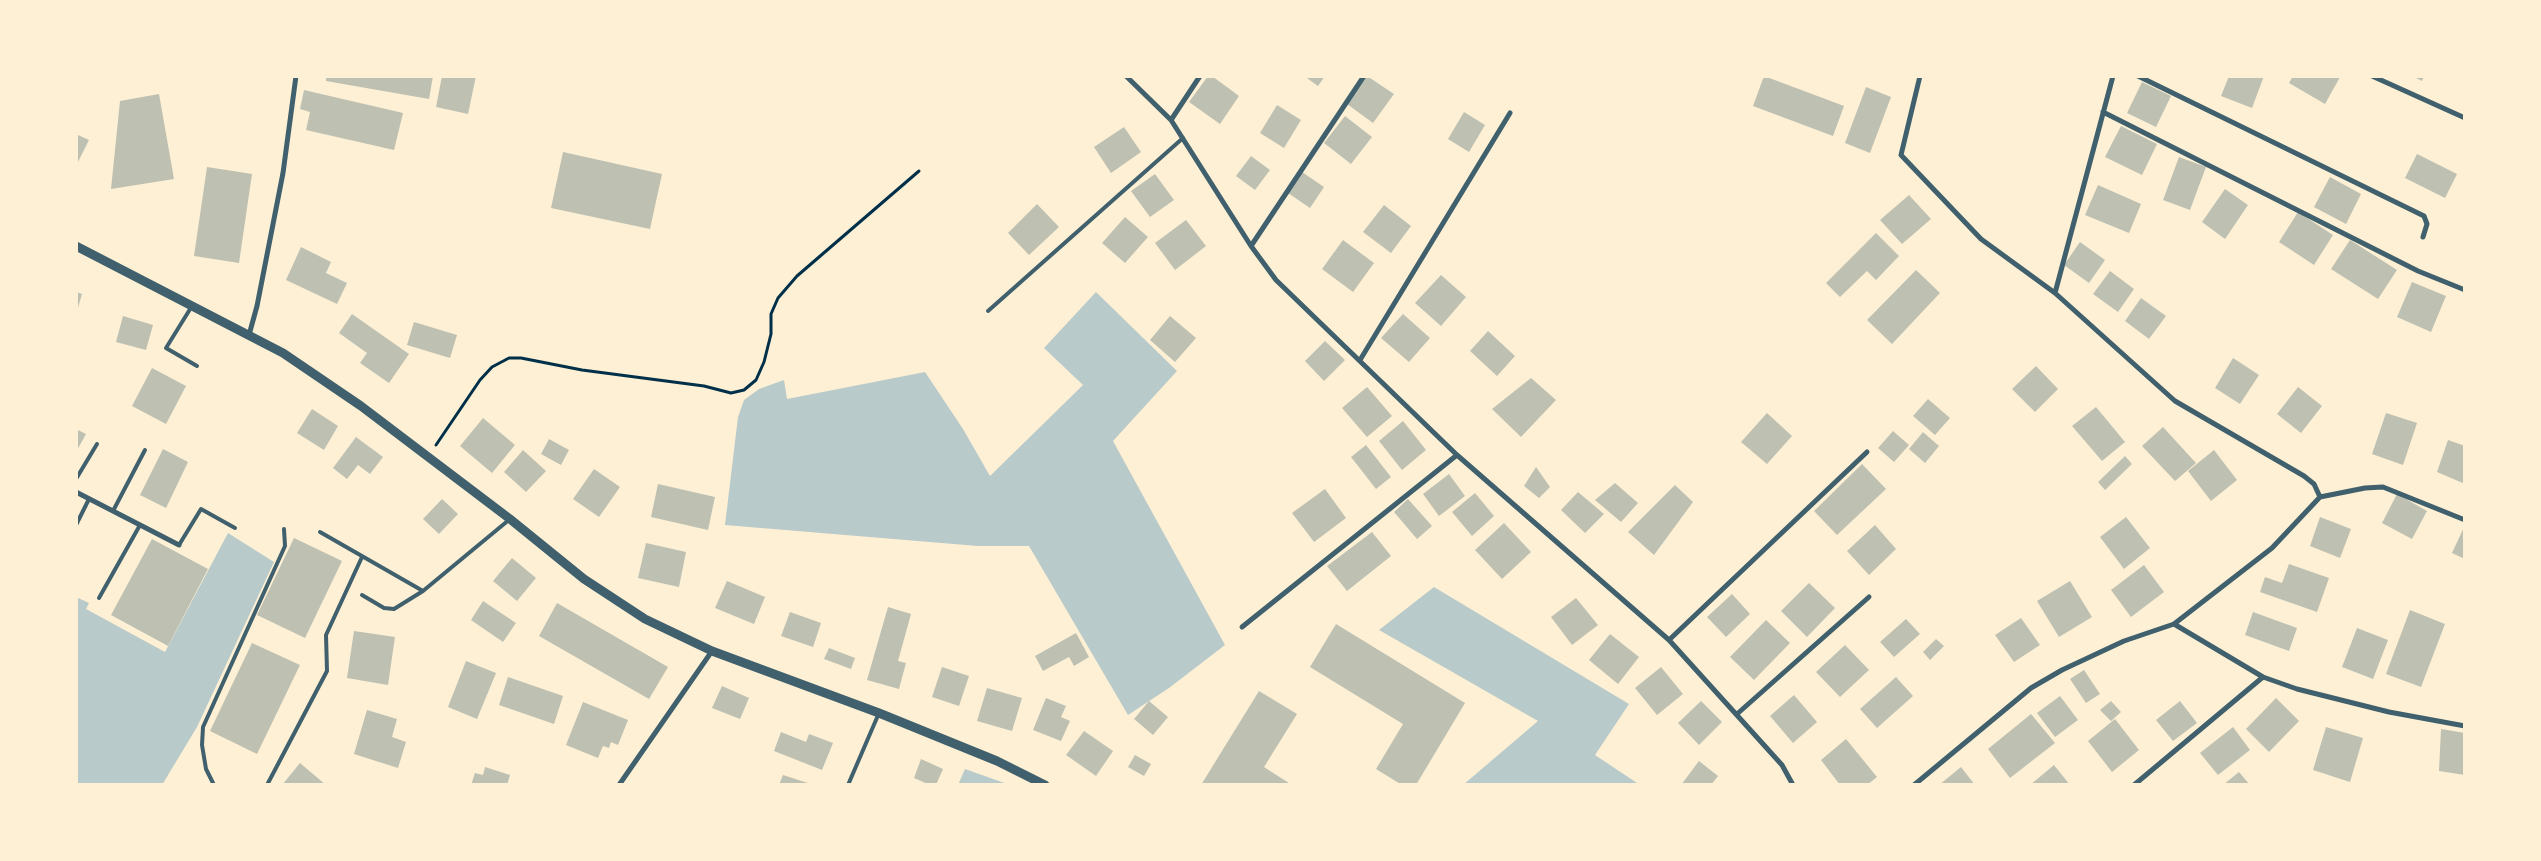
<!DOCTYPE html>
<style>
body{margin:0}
#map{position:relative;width:2541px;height:861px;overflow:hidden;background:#fdf0d5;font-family:Helvetica,sans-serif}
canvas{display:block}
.frame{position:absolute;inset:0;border:78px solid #fdf0d5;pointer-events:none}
</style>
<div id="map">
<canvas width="2541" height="861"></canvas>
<div class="frame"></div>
</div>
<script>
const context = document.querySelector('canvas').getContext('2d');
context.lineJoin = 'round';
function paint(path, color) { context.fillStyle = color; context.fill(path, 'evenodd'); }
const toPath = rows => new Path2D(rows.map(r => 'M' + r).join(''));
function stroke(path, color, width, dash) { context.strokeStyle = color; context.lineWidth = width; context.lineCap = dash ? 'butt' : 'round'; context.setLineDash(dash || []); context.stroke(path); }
paint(toPath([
 [1096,292,1177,371,1113,441,1225,645,1169,688,1128,715,1029,546,978,546,725,525,738,417,744,400,759,389,784,380,787,399,925,372,963,429,990,476,1083,385,1044,348],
 [228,533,274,562,197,727,162,785,76,785,76,597,89,603,86,609,165,652],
 [1434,587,1629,704,1595,755,1640,785,1463,785,1538,721,1379,630],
 [965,769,1010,785,958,785]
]), '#b9caca');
paint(toPath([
 [326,76,433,76,429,99,326,81],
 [442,76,476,76,468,114,436,107],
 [1208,76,1212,76,1239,96,1220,124,1189,102],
 [1304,76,1325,76,1318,86],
 [1367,76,1394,94,1373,123,1347,104],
 [1764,76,1844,106,1833,136,1753,106],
 [2229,76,2264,76,2252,108,2221,96],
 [2293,76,2339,76,2340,77,2325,104,2289,83],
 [2412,76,2424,76,2422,81],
 [2142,82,2171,96,2156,127,2127,113],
 [1866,87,1891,97,1870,153,1845,143],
 [304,90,403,113,394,150,306,130,310,112,300,109],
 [159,94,174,179,111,189,120,101],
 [1277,105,1301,120,1284,148,1260,133],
 [1464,112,1485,125,1469,152,1448,139],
 [1345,116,1372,137,1351,164,1324,143],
 [2121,126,2157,144,2142,175,2105,157],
 [1124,127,1141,152,1111,173,1094,147],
 [76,134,89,140,76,166],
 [563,152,662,174,650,229,551,208],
 [2417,154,2457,174,2445,198,2405,178],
 [1251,156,1270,170,1255,190,1236,176],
 [2179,157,2206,167,2190,210,2163,200],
 [207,167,252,174,239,263,194,256],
 [1302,172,1324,187,1310,208,1288,193],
 [1155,174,1174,200,1150,217,1131,191],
 [2330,177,2361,194,2346,224,2314,207],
 [2098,185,2141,204,2129,233,2085,215],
 [2225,189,2248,205,2225,239,2202,222],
 [1909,195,1931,219,1902,244,1880,220],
 [1037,204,1059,227,1029,255,1008,233],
 [1384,205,1411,226,1391,253,1363,232],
 [2298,212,2333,235,2314,265,2279,242],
 [1125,217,1148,237,1125,263,1102,243],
 [1186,220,1206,246,1175,270,1155,243],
 [1876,233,1899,256,1876,280,1867,271,1840,297,1826,283],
 [1343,240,1374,263,1353,292,1322,269],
 [2350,240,2397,270,2378,299,2331,269],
 [2080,242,2105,260,2089,283,2064,265],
 [301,247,331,262,326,273,347,283,337,304,286,280],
 [1916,270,1940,293,1892,344,1867,320],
 [2110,271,2134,289,2118,312,2093,294],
 [1441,275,1466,297,1441,326,1415,303],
 [2412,282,2446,296,2431,332,2397,317],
 [76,292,82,294,77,311,76,311],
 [2141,298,2166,316,2149,339,2125,321],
 [352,314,409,354,389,383,360,363,367,353,339,333],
 [1403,314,1430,338,1409,362,1381,338],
 [123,316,153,325,146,350,116,342],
 [1170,316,1196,338,1175,362,1150,340],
 [414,322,457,335,450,358,407,345],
 [1488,331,1515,356,1497,376,1470,351],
 [1325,341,1345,360,1324,381,1305,361],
 [2233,358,2259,375,2240,404,2215,388],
 [2036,366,2058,389,2035,412,2012,389],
 [152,368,186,386,166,424,132,406],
 [1531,378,1556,400,1521,437,1492,409],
 [1367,387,1392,416,1367,437,1342,408],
 [2298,387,2322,406,2301,433,2277,414],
 [1928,399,1950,418,1935,435,1913,416],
 [2096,407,2125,442,2102,461,2072,426],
 [312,409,338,426,324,450,297,433],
 [1767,413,1792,436,1767,464,1741,442],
 [2386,413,2417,423,2403,465,2372,454],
 [483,418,515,445,492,473,460,446],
 [1403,421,1426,450,1402,470,1379,441],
 [2163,427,2196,463,2175,481,2142,446],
 [76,429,86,434,76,452],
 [1893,431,1909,445,1894,462,1878,448],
 [1923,432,1939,446,1925,463,1909,449],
 [356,437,383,457,370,474,358,465,347,479,333,468],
 [549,439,569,450,561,465,541,454],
 [2448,440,2465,446,2465,484,2437,472],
 [1366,445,1391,477,1376,489,1351,457],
 [163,449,188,462,166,508,140,495],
 [523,450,546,471,526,492,504,472],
 [2214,450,2237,480,2211,501,2188,471],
 [2125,456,2132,464,2105,490,2098,482],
 [1862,464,1886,489,1837,535,1814,511],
 [1536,467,1550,487,1539,498,1524,486],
 [594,469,620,487,599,517,573,499],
 [1449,474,1465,496,1439,516,1423,494],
 [1615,483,1638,503,1621,522,1595,500],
 [658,484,715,497,708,530,651,517],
 [1675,485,1693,502,1654,555,1628,532],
 [1325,489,1346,518,1314,542,1292,513],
 [1578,492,1604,514,1585,533,1561,510],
 [1475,493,1494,516,1472,536,1452,512],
 [2397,494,2427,511,2412,539,2382,523],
 [442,499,458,514,439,534,423,519],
 [1408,499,1432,526,1417,539,1394,512],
 [2126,517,2150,548,2124,569,2100,537],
 [2320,517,2351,529,2340,558,2310,546],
 [1504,523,1531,552,1502,579,1475,550],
 [1875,525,1896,549,1869,575,1847,551],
 [2465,525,2465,559,2452,553],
 [1372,532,1391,556,1347,591,1327,566],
 [294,538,342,561,305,638,257,615],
 [152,539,208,569,168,646,111,615],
 [646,543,686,552,679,587,638,578],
 [512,558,536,578,517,601,493,581],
 [2289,564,2329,578,2317,612,2260,592,2265,577,2282,583],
 [2144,565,2164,592,2131,617,2111,590],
 [727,581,765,597,754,624,715,608],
 [2070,581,2092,617,2059,637,2037,601],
 [1809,583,1835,608,1807,637,1781,611],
 [1732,594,1750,614,1726,637,1707,617],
 [1576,598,1598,625,1572,645,1551,617],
 [483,601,516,623,503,642,471,620],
 [557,603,668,667,649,699,539,636],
 [888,607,911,614,898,661,906,663,899,689,867,680],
 [2410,610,2445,624,2421,687,2386,674],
 [790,612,821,623,813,647,781,636],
 [2253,612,2297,628,2289,651,2245,635],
 [2021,618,2040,645,2014,662,1995,635],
 [1906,619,1920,634,1894,657,1880,642],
 [1766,620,1790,643,1754,680,1730,657],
 [1336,624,1465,703,1416,785,1402,785,1376,769,1403,724,1310,667],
 [2357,628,2388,640,2373,679,2342,667],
 [354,631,395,637,388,685,347,678],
 [1076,633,1089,657,1074,666,1069,657,1043,671,1035,656],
 [1610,634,1639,657,1618,684,1589,660],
 [1936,639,1944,646,1930,660,1923,652],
 [252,643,300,665,257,754,210,731],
 [1845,645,1869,670,1840,697,1816,672],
 [829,648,855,658,851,669,824,659],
 [466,661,496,673,477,719,448,707],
 [942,667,969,676,959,706,932,697],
 [1661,667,1683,694,1657,715,1635,688],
 [2084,670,2100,694,2086,703,2070,679],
 [508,677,563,696,554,724,499,705],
 [1896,677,1913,696,1877,728,1860,709],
 [722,686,749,698,740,719,712,708],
 [987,688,1022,698,1012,731,977,721],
 [1259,691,1297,714,1264,767,1292,785,1201,785],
 [1794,695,1817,722,1793,743,1770,716],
 [2060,696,2078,720,2055,737,2037,713],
 [1046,698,1066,706,1061,717,1070,721,1061,741,1033,730],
 [2276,698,2299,721,2269,752,2246,729],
 [1149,701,1168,717,1153,735,1134,719],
 [1701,701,1722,722,1699,745,1678,723],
 [2111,701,2121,712,2111,721,2100,710],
 [2180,701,2197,723,2173,741,2156,720],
 [583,702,628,720,618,745,611,742,609,748,603,746,598,758,566,745],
 [367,710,397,719,392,737,406,742,398,768,354,754],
 [2031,714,2055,743,2010,778,1988,749],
 [2115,719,2139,750,2112,772,2088,741],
 [2233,727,2250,750,2218,775,2200,753],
 [2326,727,2363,738,2350,782,2313,770],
 [2441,729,2465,733,2465,775,2439,771],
 [1084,731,1113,751,1096,776,1066,755],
 [781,732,806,742,809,734,833,743,822,770,774,751],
 [1846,739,1877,777,1867,785,1840,785,1821,760],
 [1135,755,1151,764,1144,776,1128,767],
 [921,759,943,769,936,785,930,785,914,778],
 [1699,761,1718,776,1711,785,1681,785],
 [300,763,326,785,282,785],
 [2054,765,2070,785,2030,785],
 [485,767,510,775,507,785,471,785,475,773,483,775],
 [1961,767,1975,785,1939,785],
 [2239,772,2250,785,2223,785],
 [783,775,811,784,811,785,779,785]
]), '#bec0b2');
stroke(toPath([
 [436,445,480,380,492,367,509,358,521,358,582,370,704,386,731,393,744,390,756,380,764,362,771,334,771,314,778,298,797,276,919,171]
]), '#003049', 3);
stroke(toPath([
 [192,306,166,348,197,366],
 [988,311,1183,138],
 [76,479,97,444],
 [113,511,145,450],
 [76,525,89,499],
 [320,532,423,591,510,519],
 [179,545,201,509,235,528],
 [362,595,384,608,394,609,423,591],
 [99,598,140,525],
 [214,785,206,769,202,745,203,727,285,546,284,529],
 [267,785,327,671,326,635,362,557],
 [848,785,879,713]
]), '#3f606c', 4);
stroke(toPath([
 [1126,76,1171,120,1251,246,1276,280,1457,455,1669,640,1782,765,1793,785],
 [2138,76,2424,216,2427,224,2423,237],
 [2372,76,2465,118],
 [2103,112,2418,271,2465,290],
 [1171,120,1200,76],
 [1251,246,1364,76],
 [2055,293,2113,76],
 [249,335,257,306,283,173,296,76],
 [1360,360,1510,113],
 [76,492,179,545],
 [2320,497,2365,488,2383,487,2465,520],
 [2174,624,2263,677,2297,689,2389,712,2465,726],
 [1242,627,1457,455],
 [1669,640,1867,452],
 [1737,714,1869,597],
 [619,785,712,651],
 [1914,785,2031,688,2062,670,2124,641,2174,624,2272,548,2320,497,2314,484,2304,476,2175,401,2055,293,1981,239,1901,155,1920,76],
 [2134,785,2263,677]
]), '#3f606c', 5);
stroke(toPath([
 [76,246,283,353,361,406,510,519,584,579,645,619,712,651,879,713,997,761,1045,785]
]), '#3f606c', 9);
</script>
